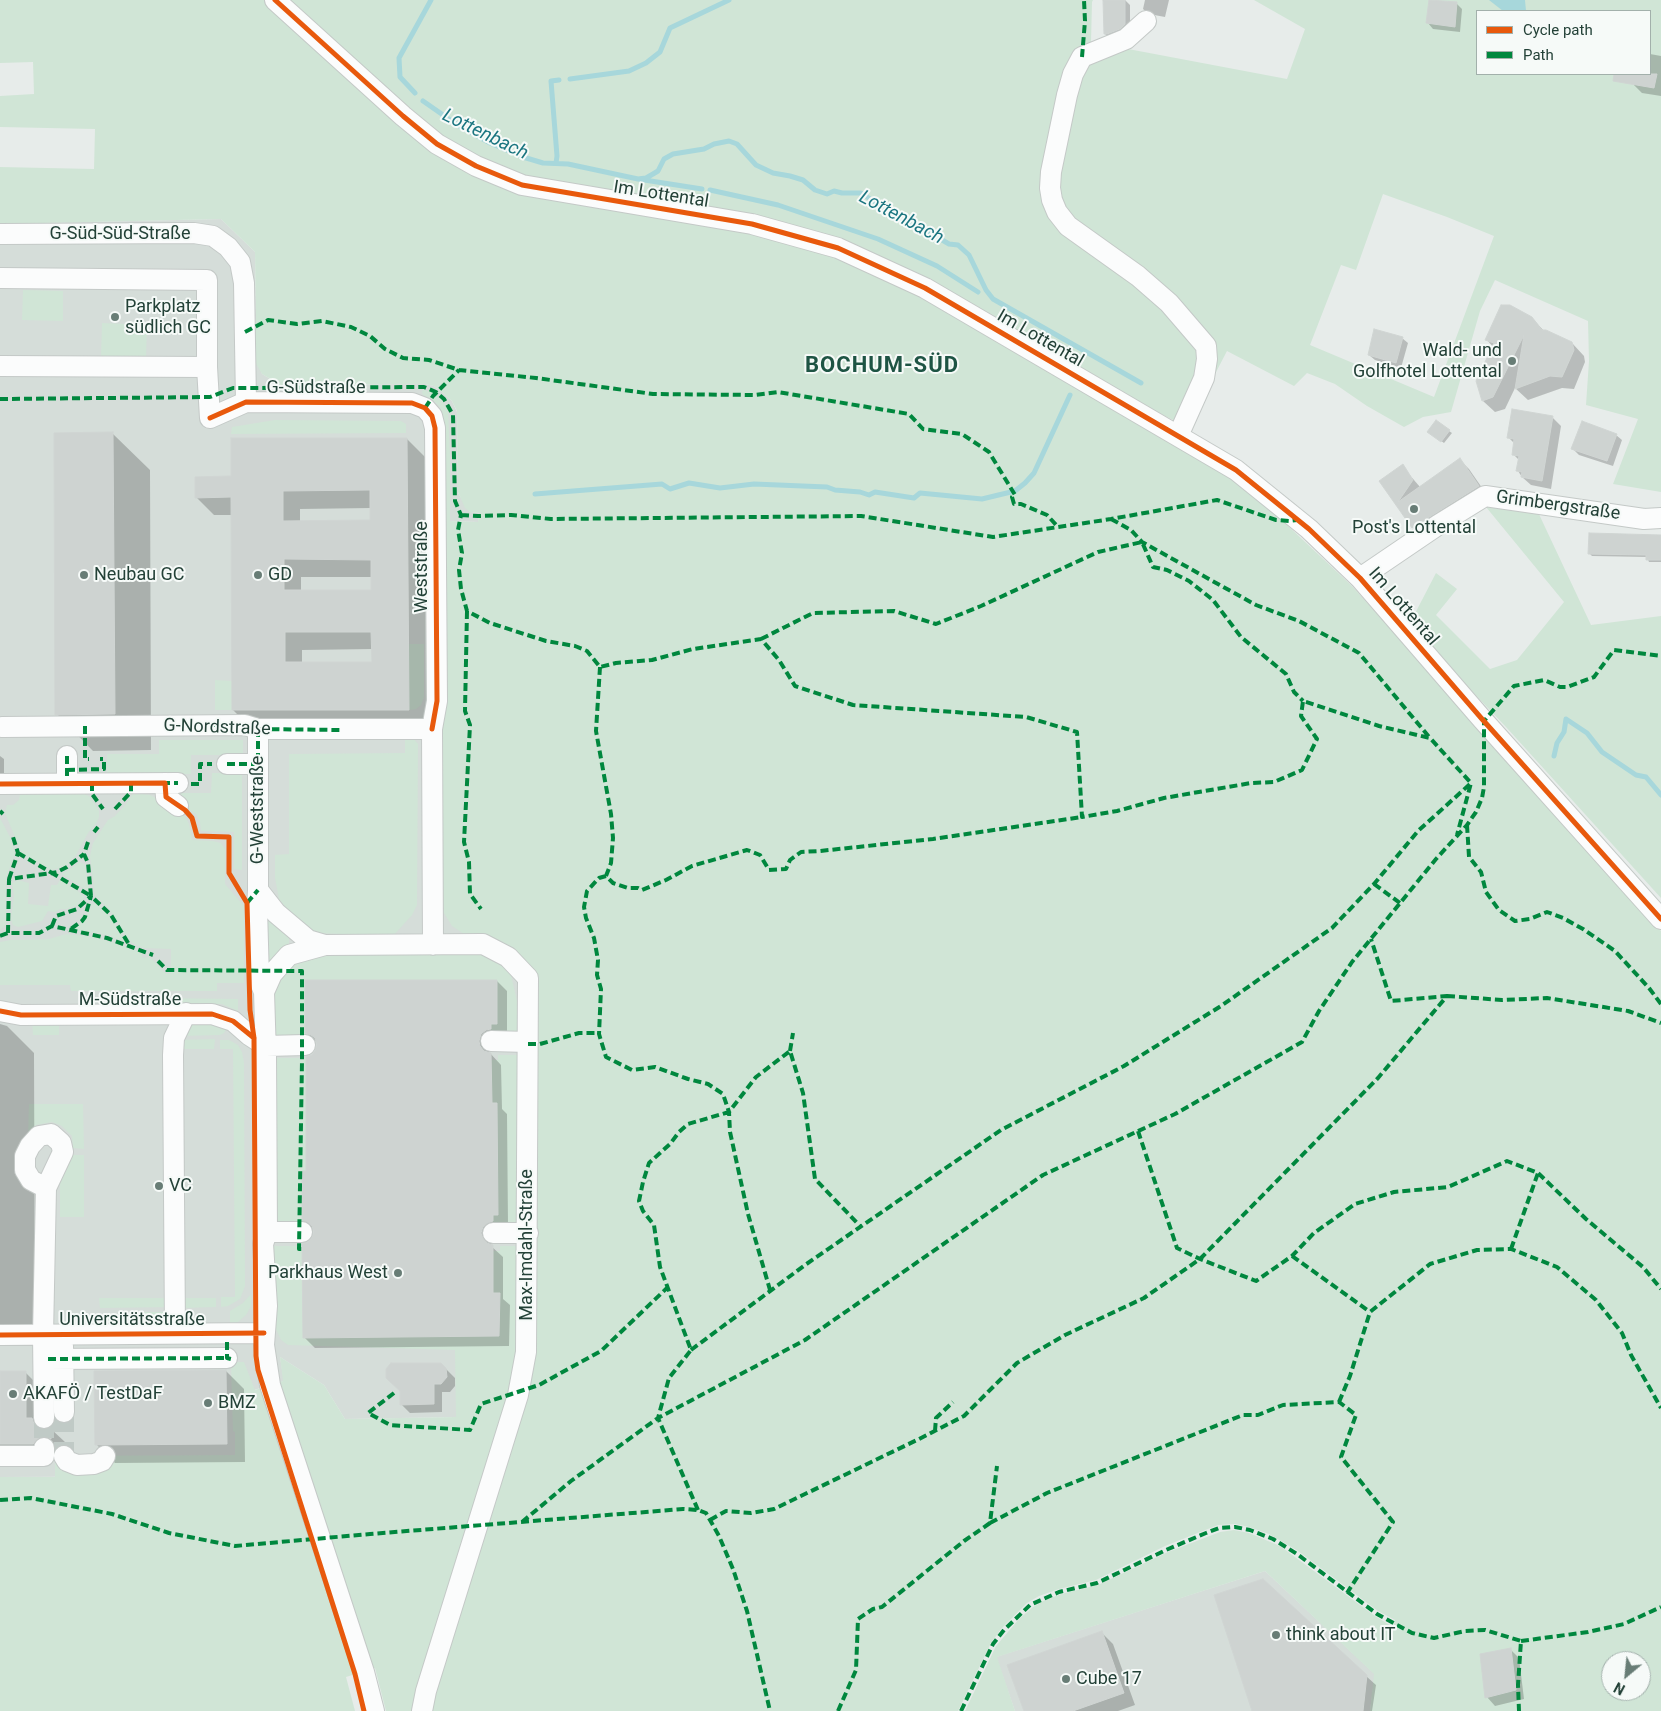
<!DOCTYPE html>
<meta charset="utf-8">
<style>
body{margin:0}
#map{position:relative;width:1661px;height:1711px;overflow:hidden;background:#e7ecea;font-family:Roboto,sans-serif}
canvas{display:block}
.legend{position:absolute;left:1476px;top:10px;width:175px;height:65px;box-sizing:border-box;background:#f6faf8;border:1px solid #a2b0ab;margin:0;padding:6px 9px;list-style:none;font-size:15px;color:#234137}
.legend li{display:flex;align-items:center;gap:10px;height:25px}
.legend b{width:25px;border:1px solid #a2b0ab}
.north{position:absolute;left:1601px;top:1651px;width:50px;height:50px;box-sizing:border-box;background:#f6faf8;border:1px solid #a2b0ab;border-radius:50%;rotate:208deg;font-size:14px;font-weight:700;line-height:20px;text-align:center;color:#234137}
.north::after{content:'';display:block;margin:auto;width:18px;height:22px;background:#687d76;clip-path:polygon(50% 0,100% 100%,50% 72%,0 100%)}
</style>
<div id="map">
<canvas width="1661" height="1711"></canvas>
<ul class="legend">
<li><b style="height:6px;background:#e8590c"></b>Cycle path</li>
<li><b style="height:6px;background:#00873e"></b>Path</li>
</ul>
<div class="north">N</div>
</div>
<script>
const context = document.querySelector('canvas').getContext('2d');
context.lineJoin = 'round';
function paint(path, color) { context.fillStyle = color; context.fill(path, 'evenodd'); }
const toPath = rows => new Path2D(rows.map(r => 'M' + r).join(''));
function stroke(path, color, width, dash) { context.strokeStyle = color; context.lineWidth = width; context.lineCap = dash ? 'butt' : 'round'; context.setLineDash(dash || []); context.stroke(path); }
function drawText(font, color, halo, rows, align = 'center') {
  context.font = font + ' Roboto,sans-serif'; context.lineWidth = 4; context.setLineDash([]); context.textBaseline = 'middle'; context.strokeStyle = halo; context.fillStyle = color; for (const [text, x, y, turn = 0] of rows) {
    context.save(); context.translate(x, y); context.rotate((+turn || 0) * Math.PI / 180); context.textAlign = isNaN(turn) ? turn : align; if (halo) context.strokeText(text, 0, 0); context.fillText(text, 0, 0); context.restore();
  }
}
paint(toPath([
 [221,219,255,252,256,317,254,350,262,374,281,385,425,384,434,386,441,391,452,401,457,412,458,493,470,512,479,513,478,522,451,521,482,937,497,940,516,950,530,968,535,979,537,1354,516,1350,456,1417,345,1419,324,1385,280,1357,284,1381,254,1390,249,1476,0,1477,0,224],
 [1265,1571,1375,1674,1370,1711,1015,1711,996,1657]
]), '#d5ddd9');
paint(toPath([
 [0,0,1093,0,1092,2,1091,42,1287,79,1305,29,1254,0,1661,0,1661,492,1613,484,1638,419,1586,405,1589,361,1588,321,1495,280,1480,311,1451,412,1423,417,1404,427,1367,406,1335,384,1307,373,1294,386,1227,351,1203,397,1191,429,1143,405,1237,478,1352,586,1661,931,1661,1711,1370,1711,1374,1674,1265,1571,997,1657,1015,1711,965,1711,996,1646,1019,1619,1033,1607,1043,1601,1061,1594,1098,1585,1168,1552,1220,1532,1234,1530,1249,1533,1280,1546,1375,1616,1393,1627,1395,1620,1378,1611,1298,1551,1269,1534,1249,1527,1235,1524,1218,1525,1165,1546,1096,1580,1059,1589,1039,1596,1027,1603,1001,1629,991,1643,958,1711,432,1711,416,1689,412,1711,386,1711,375,1668,346,1677,355,1711,0,1711,0,1477,55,1477,55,1456,235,1455,235,1432,233,1431,231,1362,244,1362,255,1390,283,1381,280,1357,324,1385,345,1419,456,1417,455,1350,288,1345,281,1340,276,1329,272,1246,302,1246,303,1337,493,1293,493,1251,500,1251,500,1246,521,1246,516,1350,537,1353,535,979,530,968,516,950,497,940,464,934,452,926,444,913,442,891,444,467,442,414,440,407,434,401,423,395,422,391,424,390,432,392,439,397,448,410,450,454,450,521,478,522,479,513,470,512,465,508,458,492,457,411,452,401,441,391,434,386,425,384,281,385,262,374,255,362,254,350,256,317,255,252,221,219,0,224,0,167,94,169,95,129,0,127,0,96,34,94,33,62,0,63],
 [1477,11,1650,11,1650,74,1477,74],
 [1383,194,1447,217,1494,236,1434,397,1310,345,1341,265,1356,270],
 [1611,1661,1641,1661,1641,1691,1611,1691],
 [23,290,63,291,63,321,22,320],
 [102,323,147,325,146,359,101,357],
 [275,420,401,421,406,424,406,433,231,434,232,427],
 [1486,507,1537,510,1591,625,1661,616,1661,898,1506,727,1409,625,1436,573,1457,589,1436,615,1490,669,1517,660,1564,602],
 [408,644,424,644,424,697,421,705,416,709,409,710],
 [215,680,232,681,232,710,215,710],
 [405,735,413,738,418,744,417,905,412,915,393,936,316,933,292,915,279,899,275,878,275,855,289,854,289,754,405,753],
 [159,740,243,740,243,755,191,755,191,774,107,774,107,754,159,754],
 [212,773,242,773,242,870,234,869,234,832,201,831,200,822,196,814,178,803,178,793,211,793],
 [133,793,150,795,178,810,186,818,189,824,192,840,213,841,221,843,225,849,225,884,244,906,244,983,217,983,217,991,71,991,70,985,0,985,0,942,11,940,49,939,66,934,94,937,124,946,142,953,142,958,150,957,165,973,171,974,171,949,144,948,134,944,128,939,113,914,95,895,90,856,93,843,108,820,115,816,127,803],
 [20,794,85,794,90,797,96,806,99,811,99,817,97,822,88,833,76,855,66,866,52,870,22,854,5,813,7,805,13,805,19,800],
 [0,818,10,837,15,853,6,878,6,925,0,930],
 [80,862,85,865,89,890,87,891,62,874],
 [18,880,29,883,28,904,48,906,51,885,57,885,60,880,66,882,84,896,83,900,76,906,66,909,60,909,55,912,48,911,42,921,18,927,13,925,11,919,14,896,12,883],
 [92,904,97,904,110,916,124,939,122,941,107,935,77,930,75,928,85,919],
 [265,913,289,937,289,944,281,953,266,964],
 [474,953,486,956,498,962,511,975,517,1001,518,1033,491,1033,491,1024,497,1024,497,980,305,980,305,1035,274,1035,274,994,275,987,290,965,315,954],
 [147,998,238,999,238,1011,222,1004,147,1004],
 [32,1020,59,1020,59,1035,33,1035],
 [189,1022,228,1026,224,1033,220,1035,180,1036],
 [215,1039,214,1049,183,1049,179,1040],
 [220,1040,229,1040,238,1045,242,1052,244,1063,245,1286,240,1299,228,1306,221,1307,221,1297,235,1297,233,1049,220,1049],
 [498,1055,519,1055,520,1224,493,1224,493,1215,498,1215,497,1171,302,1171,302,1223,272,1223,275,1058,306,1058,306,1149,497,1148,497,1103,492,1103,491,1060,498,1060],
 [29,1104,83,1104,84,1149,73,1148,72,1136,62,1126,52,1122,36,1125,28,1136],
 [73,1155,84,1155,84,1217,60,1217,60,1182],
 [251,1294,251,1306,246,1315,238,1322,230,1325,230,1311,243,1303],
 [99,1298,166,1298,171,1307,100,1308],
 [185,1298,216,1298,216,1307,182,1308,182,1300],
 [139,1312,170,1312,164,1327,139,1327]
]), '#d0e5d6');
paint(toPath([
 [1489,0,1525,0,1526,11,1503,11]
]), '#a7d7db');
paint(toPath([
 [1104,0,1125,0,1130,5,1130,30,1111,39,1105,34],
 [1145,0,1169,0,1165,17,1149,14,1143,9],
 [1457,4,1462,9,1460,32,1433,29,1428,23],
 [1650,54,1661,56,1661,96,1642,93,1633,84,1635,74,1650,74],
 [1532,318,1544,331,1572,343,1584,356,1585,362,1574,389,1562,388,1528,400,1515,388,1505,409,1495,412,1483,401,1493,347,1487,340],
 [1402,338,1408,343,1401,368,1375,360,1369,355],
 [1552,417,1561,426,1551,489,1531,485,1522,477,1518,471,1520,461,1513,454,1515,444,1508,437],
 [1449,431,1452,433,1444,443,1432,434],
 [113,434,150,470,151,750,93,751,57,714],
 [1616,435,1622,440,1613,466,1579,455,1573,449],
 [407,439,425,457,426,727,251,728,233,710,232,515,214,515,196,497,232,477],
 [371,508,371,521,300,522,300,509],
 [301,577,372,577,372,591,301,591],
 [373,649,373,663,302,664,302,650],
 [1460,460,1469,469,1487,495,1422,536,1413,528,1381,481,1402,466,1420,487],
 [1661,537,1661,562,1649,562,1647,557,1592,556,1590,554],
 [0,756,4,759,4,774,0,775],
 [497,981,507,991,507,1034,491,1045,489,1052,501,1065,502,1109,507,1114,508,1225,493,1237,491,1246,503,1257,503,1299,510,1305,509,1346,315,1348,304,1337,309,1243,314,1238,315,1230,303,1220,308,1172,312,1056,316,1052,318,1043,307,1033],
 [0,1024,7,1026,34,1053,35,1333,0,1333],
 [446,1369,455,1378,455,1386,450,1392,442,1392,442,1412,410,1413,401,1404],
 [226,1371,244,1389,245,1462,115,1463,96,1444],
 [0,1372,25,1372,39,1386,39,1427,43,1431,51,1429,65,1442,65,1452,58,1450,0,1461],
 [1101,1632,1113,1644,1135,1705,1118,1711,1026,1711],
 [1510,1649,1519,1658,1524,1699,1495,1706,1487,1697],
 [1366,1676,1376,1685,1372,1711,1253,1711]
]), '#0003');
stroke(toPath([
 [570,79,629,71,646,63,660,52,670,28,729,0],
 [415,93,400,77,399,58,431,0],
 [423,101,456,124,490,143,523,157,543,163,568,164,638,179,702,189],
 [556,163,557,156,551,81,559,80],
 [638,179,646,178,653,174,658,171,664,159,673,154,704,149,714,144,729,141,737,144,756,165,773,173,790,176,803,180,815,190,827,194,834,191,842,193,861,193,910,225,920,227,949,244,958,245,969,255,986,290,993,299,1141,383],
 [710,190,778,205,878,239,937,266,978,292],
 [535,494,662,484,670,489,689,483,720,488,754,484,827,487,835,490,860,492,869,495,875,492,914,498,920,493,982,499,1015,491,1025,483,1034,473,1070,395],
 [1554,756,1557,743,1564,732,1566,719,1587,733,1602,752,1636,775,1646,777,1661,795]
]), '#a7d7db', 5);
const building = toPath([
 [1103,0,1125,0,1125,24,1120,29,1107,34,1104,34,1103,0],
 [1429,0,1457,2,1455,27,1426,23,1429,0],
 [1614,74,1657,74,1654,88,1613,81,1614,74],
 [1501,305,1510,305,1532,317,1542,330,1546,330,1572,342,1574,350,1562,377,1550,376,1515,389,1524,335,1493,397,1482,401,1476,381,1494,343,1485,340,1501,305],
 [1374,329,1403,337,1396,363,1368,355,1374,329],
 [1512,409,1553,416,1542,481,1521,477,1522,472,1516,471,1519,456,1512,455,1514,439,1507,438,1512,409],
 [1436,420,1450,430,1441,442,1427,432,1436,420],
 [1582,421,1617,434,1607,461,1571,449,1582,421],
 [113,432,115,714,55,715,54,433,113,432],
 [231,438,407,438,409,710,232,710,231,497,195,498,195,477,231,476,231,438],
 [370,490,370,520,283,521,283,491,370,490],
 [284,559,371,560,371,590,284,590,284,559],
 [285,632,371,632,372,662,285,662,285,632],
 [1460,458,1479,486,1412,528,1379,481,1403,464,1413,480,1398,502,1460,458],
 [1589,533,1661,535,1661,560,1646,560,1646,555,1588,554,1589,533],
 [305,980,497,980,497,1024,491,1024,491,1029,486,1030,481,1034,479,1041,480,1046,484,1051,491,1053,492,1103,497,1103,498,1215,493,1215,493,1221,488,1223,483,1227,481,1233,483,1238,487,1243,493,1245,493,1293,500,1293,499,1336,303,1338,302,1244,308,1242,312,1237,314,1232,312,1226,307,1222,302,1220,302,1171,306,1171,306,1057,312,1055,315,1051,317,1045,315,1038,311,1035,305,1033,305,980],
 [391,1363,441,1363,446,1368,447,1377,441,1384,434,1384,434,1404,400,1405,400,1391,386,1378,386,1369,391,1363],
 [226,1370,227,1444,95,1445,94,1371,226,1370],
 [0,1371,26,1371,26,1418,32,1418,34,1424,39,1429,45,1430,51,1427,51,1439,44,1436,39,1438,33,1444,0,1444,0,1371],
 [1263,1579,1367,1675,1363,1711,1252,1711,1214,1595,1263,1579],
 [1102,1631,1124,1693,1073,1711,1024,1711,1007,1665,1102,1631],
 [1511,1648,1516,1690,1485,1698,1480,1654,1511,1648]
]);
paint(building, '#ced3d1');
stroke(building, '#d0d5d3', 1);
stroke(toPath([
 [64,1412,64,1456],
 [44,1418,44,1448]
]), '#c0cac6', 20, [20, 10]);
const minor = toPath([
 [275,0,403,116,437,144,476,166,522,185,752,224,838,248,925,288,1236,470,1309,529,1360,578,1482,719,1661,919],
 [1146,21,1126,39,1082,57,1073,74,1067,95,1051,172,1050,188,1052,200,1057,212,1068,226,1138,276,1169,303,1206,346,1207,359,1204,378,1178,436],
 [0,234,194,233,213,236,228,247,240,262,244,283,246,402],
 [0,278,207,280,207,367,210,418,246,402,412,403,425,408,432,416,435,428,437,701,432,729,433,945],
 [0,366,207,367],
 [1360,578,1438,525,1485,496,1644,519,1661,518],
 [2,727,245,725,258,729,432,729],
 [258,729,258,890,257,908,259,980,264,992,266,1055,267,1232,263,1244,267,1306,264,1345,270,1385,364,1672,374,1711],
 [227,764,258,764],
 [67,783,67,756],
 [165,783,166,797,178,806],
 [0,784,178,783],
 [258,890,276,913,308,940,325,945],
 [264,992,272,974,289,955,325,945,483,944,508,957,528,978,526,1352,518,1395,426,1691,422,1711],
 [0,1011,21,1015,212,1014,233,1021,249,1035,266,1046],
 [491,1041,528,1042],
 [266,1046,305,1045],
 [267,1232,302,1232],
 [493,1233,528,1233],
 [175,1333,173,1055,174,1038,186,1013],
 [0,1335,264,1333],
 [63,1346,64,1412],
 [48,1359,227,1358],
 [44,1418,43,1335,46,1188,63,1152,61,1143,51,1134,39,1136,30,1146,25,1156,25,1170,31,1180,46,1188],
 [0,1456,44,1456,44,1448],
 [64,1456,67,1461,77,1465,94,1464,102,1461,105,1456]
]);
stroke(minor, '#c4c9c7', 22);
stroke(minor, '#fbfcfc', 20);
stroke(toPath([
 [1082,57,1085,21,1084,0],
 [245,332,268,320,297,324,322,321,351,327,370,336,385,349,403,358,429,360,459,370,536,378,653,394,754,395,778,392,909,414,923,429,962,434,989,452,1015,495,1012,497,1014,504,1021,504,1047,515,1058,527],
 [0,399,210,397,233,388,246,388,424,387,436,392,444,399,453,415,455,501,461,515,458,530,462,553,459,570,461,589,467,611,490,623,546,641,575,646,587,651,600,667,616,663,652,660,693,649,761,639,779,660,795,686,853,705,1026,717,1077,732,1082,817,1117,811,1164,798,1251,783,1274,782,1302,770,1317,739,1301,716,1303,701,1379,726,1430,738,1471,783,1457,835],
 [425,408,433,396,459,370],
 [461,515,478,516,511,515,551,519,861,516,993,537,1111,519,1217,500,1276,520,1289,521,1297,520],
 [1111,519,1131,530,1142,542,1256,605,1299,621,1359,653,1430,738],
 [467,611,465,711,470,725,464,842,469,862,470,894,481,909],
 [761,639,813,613,894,611,936,624,981,606,1098,552,1142,542,1153,567,1167,570,1189,581,1213,600,1241,637,1286,674,1294,692,1303,701],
 [600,667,596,731,611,814,613,838,611,863,606,876,613,883,628,888,638,888,642,890,666,880,692,866,747,850,760,855,769,870,786,869,790,860,801,852,820,851,933,839,1082,817],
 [212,725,245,725,258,729,341,730],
 [85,726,85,759,89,759],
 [258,729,258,855],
 [227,764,258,764],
 [67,770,104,769,104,759,100,759],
 [67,776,67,756],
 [92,783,92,794,103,809],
 [162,783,178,783],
 [191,784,200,784,200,764,212,764],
 [115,809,131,792,131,783],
 [0,811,3,814],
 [1467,825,1469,857,1481,872,1486,892,1499,910,1515,921,1530,919,1547,912,1563,918,1583,929,1615,951,1649,988,1661,1004],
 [94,832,98,827],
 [88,842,84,854,88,863,91,896,111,915,130,946],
 [18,853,52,873,57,872,67,867,84,854],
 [606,876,599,878,587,891,584,907,586,918,594,938,598,960,597,975,601,989,599,1034,606,1057,632,1070,655,1067,688,1079,708,1084,723,1094,729,1112,730,1132,748,1214,770,1290],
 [9,879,18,853,13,837],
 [1374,884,1400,903],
 [247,903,258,890],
 [52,926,56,916,77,909,91,896,85,917,82,921,68,931],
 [8,933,9,879,52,873,91,896],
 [0,936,8,933,39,933,52,926,107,938,153,955],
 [158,961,167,970,302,971,302,1061,299,1249,302,1249],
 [1447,996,1502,1000,1547,998,1628,1011,1661,1023],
 [528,1044,540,1044,579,1033,599,1033],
 [790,1051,793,1033],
 [1138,1131,1177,1248,1200,1259,1256,1281,1292,1256,1314,1233,1355,1204,1394,1192,1448,1187,1507,1161,1538,1173,1586,1219,1643,1267,1661,1289],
 [1511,1249,1538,1173],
 [1292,1256,1370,1312],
 [227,1342,227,1358,231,1359],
 [691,1350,805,1265,1001,1130,1124,1066,1221,1006,1332,928,1374,884,1418,831,1470,784],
 [48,1359,227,1358],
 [394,1393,368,1413,390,1425,470,1430,481,1404,539,1385,601,1351,668,1287],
 [1339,1402,1350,1376,1370,1312,1430,1264,1477,1250,1511,1249,1557,1267,1596,1300,1622,1333,1631,1355,1661,1408],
 [935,1431,936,1418,953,1402],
 [0,1500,31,1498,112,1514,169,1533,235,1546,370,1534,683,1509,698,1510,706,1513,710,1520,719,1536,733,1569,747,1611,770,1711],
 [698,1510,658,1418,669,1378,691,1350,660,1267,654,1225,643,1211,639,1201,643,1182,649,1163,670,1144,679,1132,688,1124,729,1112,756,1077,790,1051,803,1093,815,1179,861,1227],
 [710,1520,726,1511,751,1513,774,1509,919,1439,964,1416,1017,1363,1065,1335,1144,1298,1200,1259,1378,1078,1447,996,1391,1001,1371,939],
 [522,1522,571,1481,658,1418,805,1340,1043,1175,1175,1114,1302,1042,1319,1011,1352,962,1436,859,1467,825,1476,812,1482,798,1484,787,1484,721,1514,686,1544,680,1560,687,1567,687,1594,677,1614,650,1661,656],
 [990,1523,1047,1493,1243,1415,1258,1415,1283,1405,1339,1402,1356,1415,1341,1457,1393,1522,1347,1593],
 [1521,1641,1588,1632,1624,1624,1661,1607],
 [838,1711,856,1670,858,1619,873,1609,882,1607,964,1541,990,1523,997,1466],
 [961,1711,993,1644,1004,1630,1030,1605,1059,1592,1097,1583,1166,1550,1206,1533,1219,1528,1235,1527,1250,1530,1273,1539,1297,1554,1377,1614,1412,1633,1434,1638,1465,1631,1485,1630,1521,1641,1518,1685,1519,1711]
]), '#00873e', 4, [8, 4]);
stroke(toPath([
 [275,0,403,116,437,144,476,166,522,185,752,224,838,248,925,288,1236,470,1309,529,1360,578,1482,719,1661,919],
 [210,418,246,402,412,403,425,408,432,416,435,428,437,701,432,729],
 [0,784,165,783,166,797,185,810,192,818,197,836,229,837,229,873,247,903,250,1010,254,1038,256,1356,258,1370,355,1674,364,1711],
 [0,1011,21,1015,212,1014,233,1021,254,1038],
 [0,1335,264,1333]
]), '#e8590c', 5);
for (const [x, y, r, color] of [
 [115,317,5,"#687d76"],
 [1512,361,5,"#687d76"],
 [1414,509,5,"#687d76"],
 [84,575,5,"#687d76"],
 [258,575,5,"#687d76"],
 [159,1186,5,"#687d76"],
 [398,1273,5,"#687d76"],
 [13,1394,5,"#687d76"],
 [208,1403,5,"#687d76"],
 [1276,1635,5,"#687d76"],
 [1066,1679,5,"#687d76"]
]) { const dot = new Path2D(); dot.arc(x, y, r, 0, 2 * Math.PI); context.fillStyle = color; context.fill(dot); stroke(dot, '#f6faf8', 2); }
drawText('18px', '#234137', '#f6faf8', [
 ["Im Lottental",661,195,9],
 ["G-Süd-Süd-Straße",120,234],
 ["Im Lottental",1040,339,30],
 ["G-Südstraße",316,388],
 ["Grimbergstraße",1558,506,8],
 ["Weststraße",422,567,-90],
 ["Im Lottental",1403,607,49],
 ["G-Nordstraße",217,728,2],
 ["G-Weststraße",258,810,-90],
 ["M-Südstraße",130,1000],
 ["Max-Imdahl-Straße",527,1245,-90],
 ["Universitätsstraße",132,1320]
]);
drawText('18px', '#234137', '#f6faf8', [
 ["Parkplatz",125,307],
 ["südlich GC",125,328],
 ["Wald- und",1502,351,"right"],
 ["Golfhotel Lottental",1502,372,"right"],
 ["Post's Lottental",1414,528,"center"],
 ["Neubau GC",94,575],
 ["GD",268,575],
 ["VC",169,1186],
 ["Parkhaus West",388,1273,"right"],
 ["AKAFÖ / TestDaF",23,1394],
 ["BMZ",218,1403],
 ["think about IT",1286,1635],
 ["Cube 17",1076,1679]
], 'left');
drawText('italic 19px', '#1a7580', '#f6faf8', [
 ["Lottenbach",485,135,26],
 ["Lottenbach",901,218,28]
]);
context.letterSpacing = '1px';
drawText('bold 22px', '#1e5444', '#f6faf8', [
 ["BOCHUM-SÜD",882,366]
]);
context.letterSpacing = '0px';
</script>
